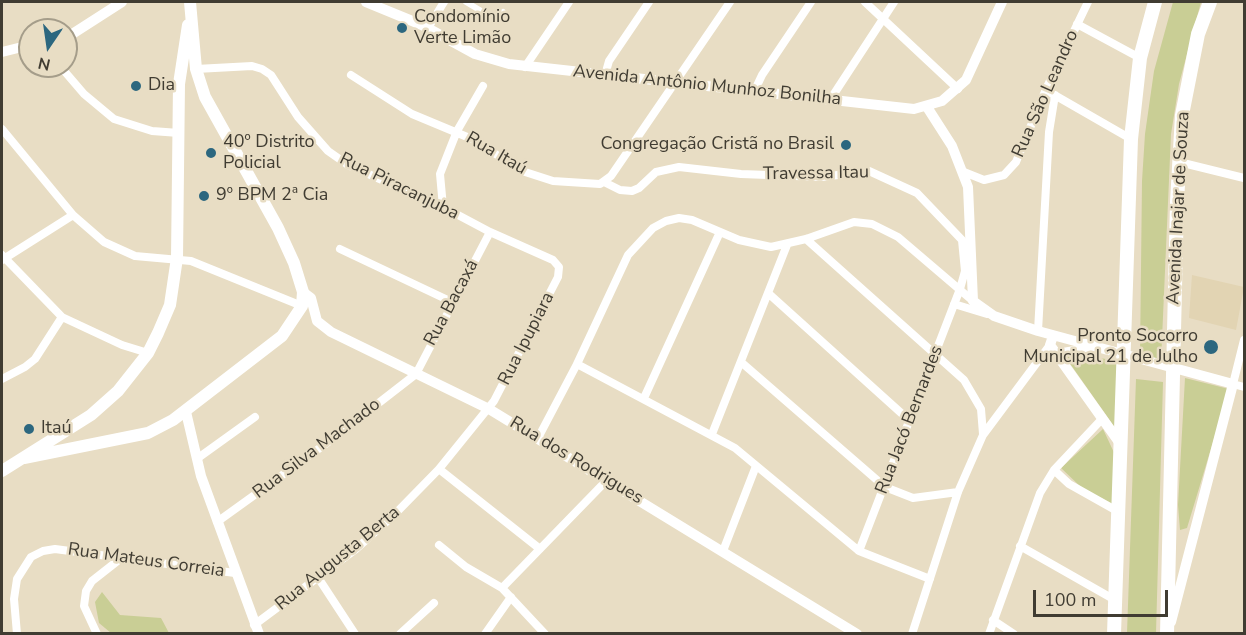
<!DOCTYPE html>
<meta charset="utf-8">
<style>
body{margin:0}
#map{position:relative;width:1246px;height:635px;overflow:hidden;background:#e8ddc4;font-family:"Nunito Sans",sans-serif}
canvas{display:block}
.frame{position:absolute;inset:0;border:3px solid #403c32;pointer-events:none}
.north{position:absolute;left:18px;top:18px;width:60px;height:60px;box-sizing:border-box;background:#e8ddc4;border:2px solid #a59d8a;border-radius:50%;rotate:193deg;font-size:16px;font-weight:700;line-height:24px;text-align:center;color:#403c32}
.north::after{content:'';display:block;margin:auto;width:21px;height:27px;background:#2c677f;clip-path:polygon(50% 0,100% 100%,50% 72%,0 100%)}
.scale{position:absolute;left:1033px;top:590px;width:135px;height:27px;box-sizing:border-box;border:3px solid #403c32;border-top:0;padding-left:8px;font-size:18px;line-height:21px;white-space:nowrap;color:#403c32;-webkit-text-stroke:4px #e8ddc4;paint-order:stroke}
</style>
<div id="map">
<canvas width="1246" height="635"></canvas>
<div class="frame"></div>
<div class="north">N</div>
<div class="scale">100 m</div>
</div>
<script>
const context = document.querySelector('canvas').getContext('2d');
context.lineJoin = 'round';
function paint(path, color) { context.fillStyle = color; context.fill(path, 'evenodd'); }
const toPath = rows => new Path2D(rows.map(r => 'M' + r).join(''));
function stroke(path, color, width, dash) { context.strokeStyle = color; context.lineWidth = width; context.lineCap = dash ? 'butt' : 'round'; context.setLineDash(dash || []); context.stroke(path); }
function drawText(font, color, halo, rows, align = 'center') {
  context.font = font + ' "Nunito Sans",sans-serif'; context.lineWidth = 5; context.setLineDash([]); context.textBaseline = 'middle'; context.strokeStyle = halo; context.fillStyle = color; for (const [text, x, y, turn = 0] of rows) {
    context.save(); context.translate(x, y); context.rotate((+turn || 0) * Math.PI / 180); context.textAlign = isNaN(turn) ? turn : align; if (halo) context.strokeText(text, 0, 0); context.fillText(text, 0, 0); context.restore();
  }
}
paint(toPath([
 [1192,275,1244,287,1236,330,1189,318]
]), '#e2d4b3');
paint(toPath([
 [1173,2,1201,2,1179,84,1171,134,1161,362,1140,356,1142,181,1145,134,1154,71],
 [1077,354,1123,362,1118,432,1064,355],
 [1185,378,1229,389,1187,528,1180,530,1178,505],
 [1136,379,1163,382,1156,633,1127,633],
 [1103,429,1117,459,1115,505,1083,489,1061,468],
 [102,592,120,615,161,618,169,633,111,633,99,623,95,602]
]), '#c9ce95');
stroke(toPath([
 [466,2,488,15,498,16,503,12]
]), '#fff', 6);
stroke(toPath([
 [865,2,958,89],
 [1077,24,1140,58],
 [428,28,444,2],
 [60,66,84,94,114,119,152,131,179,133],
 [525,67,569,2],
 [196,69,252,66,262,69,271,75,298,117,328,151,348,165,443,207,490,232,553,260,559,267,558,277,494,401,439,469,393,516,356,549,254,625],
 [351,75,412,114,472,139,522,171,553,181,600,184,611,176,730,2],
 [605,75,609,61,649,2],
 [754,92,762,75,811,2],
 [1051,93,1131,139],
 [830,100,894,2],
 [2,129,73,215,104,242,135,256,191,261,302,306],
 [1179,162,1244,178],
 [964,172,984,180,1004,175,1016,162,1046,89,1088,2],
 [604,182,620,190,632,191,639,188,656,172,679,167,741,174,822,177,869,171,917,193,962,240,965,271,960,289,859,551],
 [443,207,440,174,457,131,483,86],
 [806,239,964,380,981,409,983,434],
 [340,249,452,302],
 [2,255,62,317,122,345,148,353],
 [2,260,73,215],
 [768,293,910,421],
 [954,304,987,314],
 [1038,331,1049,132,1055,95],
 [1244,340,1233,384,1244,387],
 [1057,353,1092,347],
 [741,362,885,487,913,498,958,492],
 [577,364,735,448,859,551,930,579],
 [2,379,25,367,35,359,62,317],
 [644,398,720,232],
 [712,434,787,245],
 [538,438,577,364,628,255,653,228,666,221,679,218,692,220,739,240,771,247,806,239,854,222,872,224,898,237,973,301],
 [198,458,255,417],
 [439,469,540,549],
 [1054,470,1069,484,1117,511],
 [217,522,331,440,416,374,490,232],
 [439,545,466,567,502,588,545,634],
 [1020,546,1115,600],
 [723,551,756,466],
 [319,579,355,634],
 [502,588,607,480],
 [993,620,1014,634],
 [17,634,14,599,17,579,31,557,43,551,55,549,235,573],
 [97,634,84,606,86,591,92,581,120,559],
 [400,634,434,603],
 [485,634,511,597],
 [912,634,958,492,983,435,1050,345],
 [989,634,1040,493,1054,470,1101,420]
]), '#fff', 8);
stroke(toPath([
 [366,2,422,25,475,54,509,64,914,109,942,101,966,80,1002,2],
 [66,38,122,2],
 [2,52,30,45],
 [927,107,952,146,968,187,973,301,994,316,1038,331,1233,384,1171,622],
 [303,292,311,298,317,321,331,332,489,409,857,634],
 [1053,336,1050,345,1119,442],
 [186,412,201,476,259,634]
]), '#fff', 10);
stroke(toPath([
 [24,458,148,433,173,420,282,336,302,306,303,292,294,263,278,228,205,97,196,69,190,2],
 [2,471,91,415,118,391,148,353,158,333,170,305,177,258,179,84,188,25]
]), '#fff', 12);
stroke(toPath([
 [1114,634,1131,139,1140,58,1155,2],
 [1167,634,1177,202,1182,115,1198,34,1210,2]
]), '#fff', 14);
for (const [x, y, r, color] of [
 [402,28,6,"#2c677f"],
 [136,86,6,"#2c677f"],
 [846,145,6,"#2c677f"],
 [211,153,6,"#2c677f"],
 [204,196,6,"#2c677f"],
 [1211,347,8,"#2c677f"],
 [29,429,6,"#2c677f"]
]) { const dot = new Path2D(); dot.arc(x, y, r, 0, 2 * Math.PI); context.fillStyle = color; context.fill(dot); stroke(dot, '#e8ddc4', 2); }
drawText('18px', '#403c32', '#e8ddc4', [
 ["Condomínio",414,18],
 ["Verte Limão",414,39],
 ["Dia",148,86],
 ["40º Distrito",223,143],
 ["Policial",223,164],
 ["Congregação Cristã no Brasil",834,145,"right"],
 ["9º BPM 2ª Cia",216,196],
 ["Pronto Socorro",1198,337,"right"],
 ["Municipal 21 de Julho",1198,358,"right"],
 ["Itaú",41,429]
], 'left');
drawText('18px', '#403c32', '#e8ddc4', [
 ["Avenida Antônio Munhoz Bonilha",707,86,6],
 ["Rua São Leandro",1046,94,-66],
 ["Rua Itaú",496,154,30],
 ["Travessa Itau",816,174,-1],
 ["Rua Piracanjuba",399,187,26],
 ["Avenida Inajar de Souza",1179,208,-87],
 ["Rua Bacaxá",452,303,-62],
 ["Rua Ipupiara",527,339,-63],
 ["Rua Jacó Bernardes",910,420,-69],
 ["Rua Silva Machado",317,449,-37],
 ["Rua dos Rodrigues",576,461,31],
 ["Rua Augusta Berta",338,559,-39],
 ["Rua Mateus Correia",146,561,8]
]);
</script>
